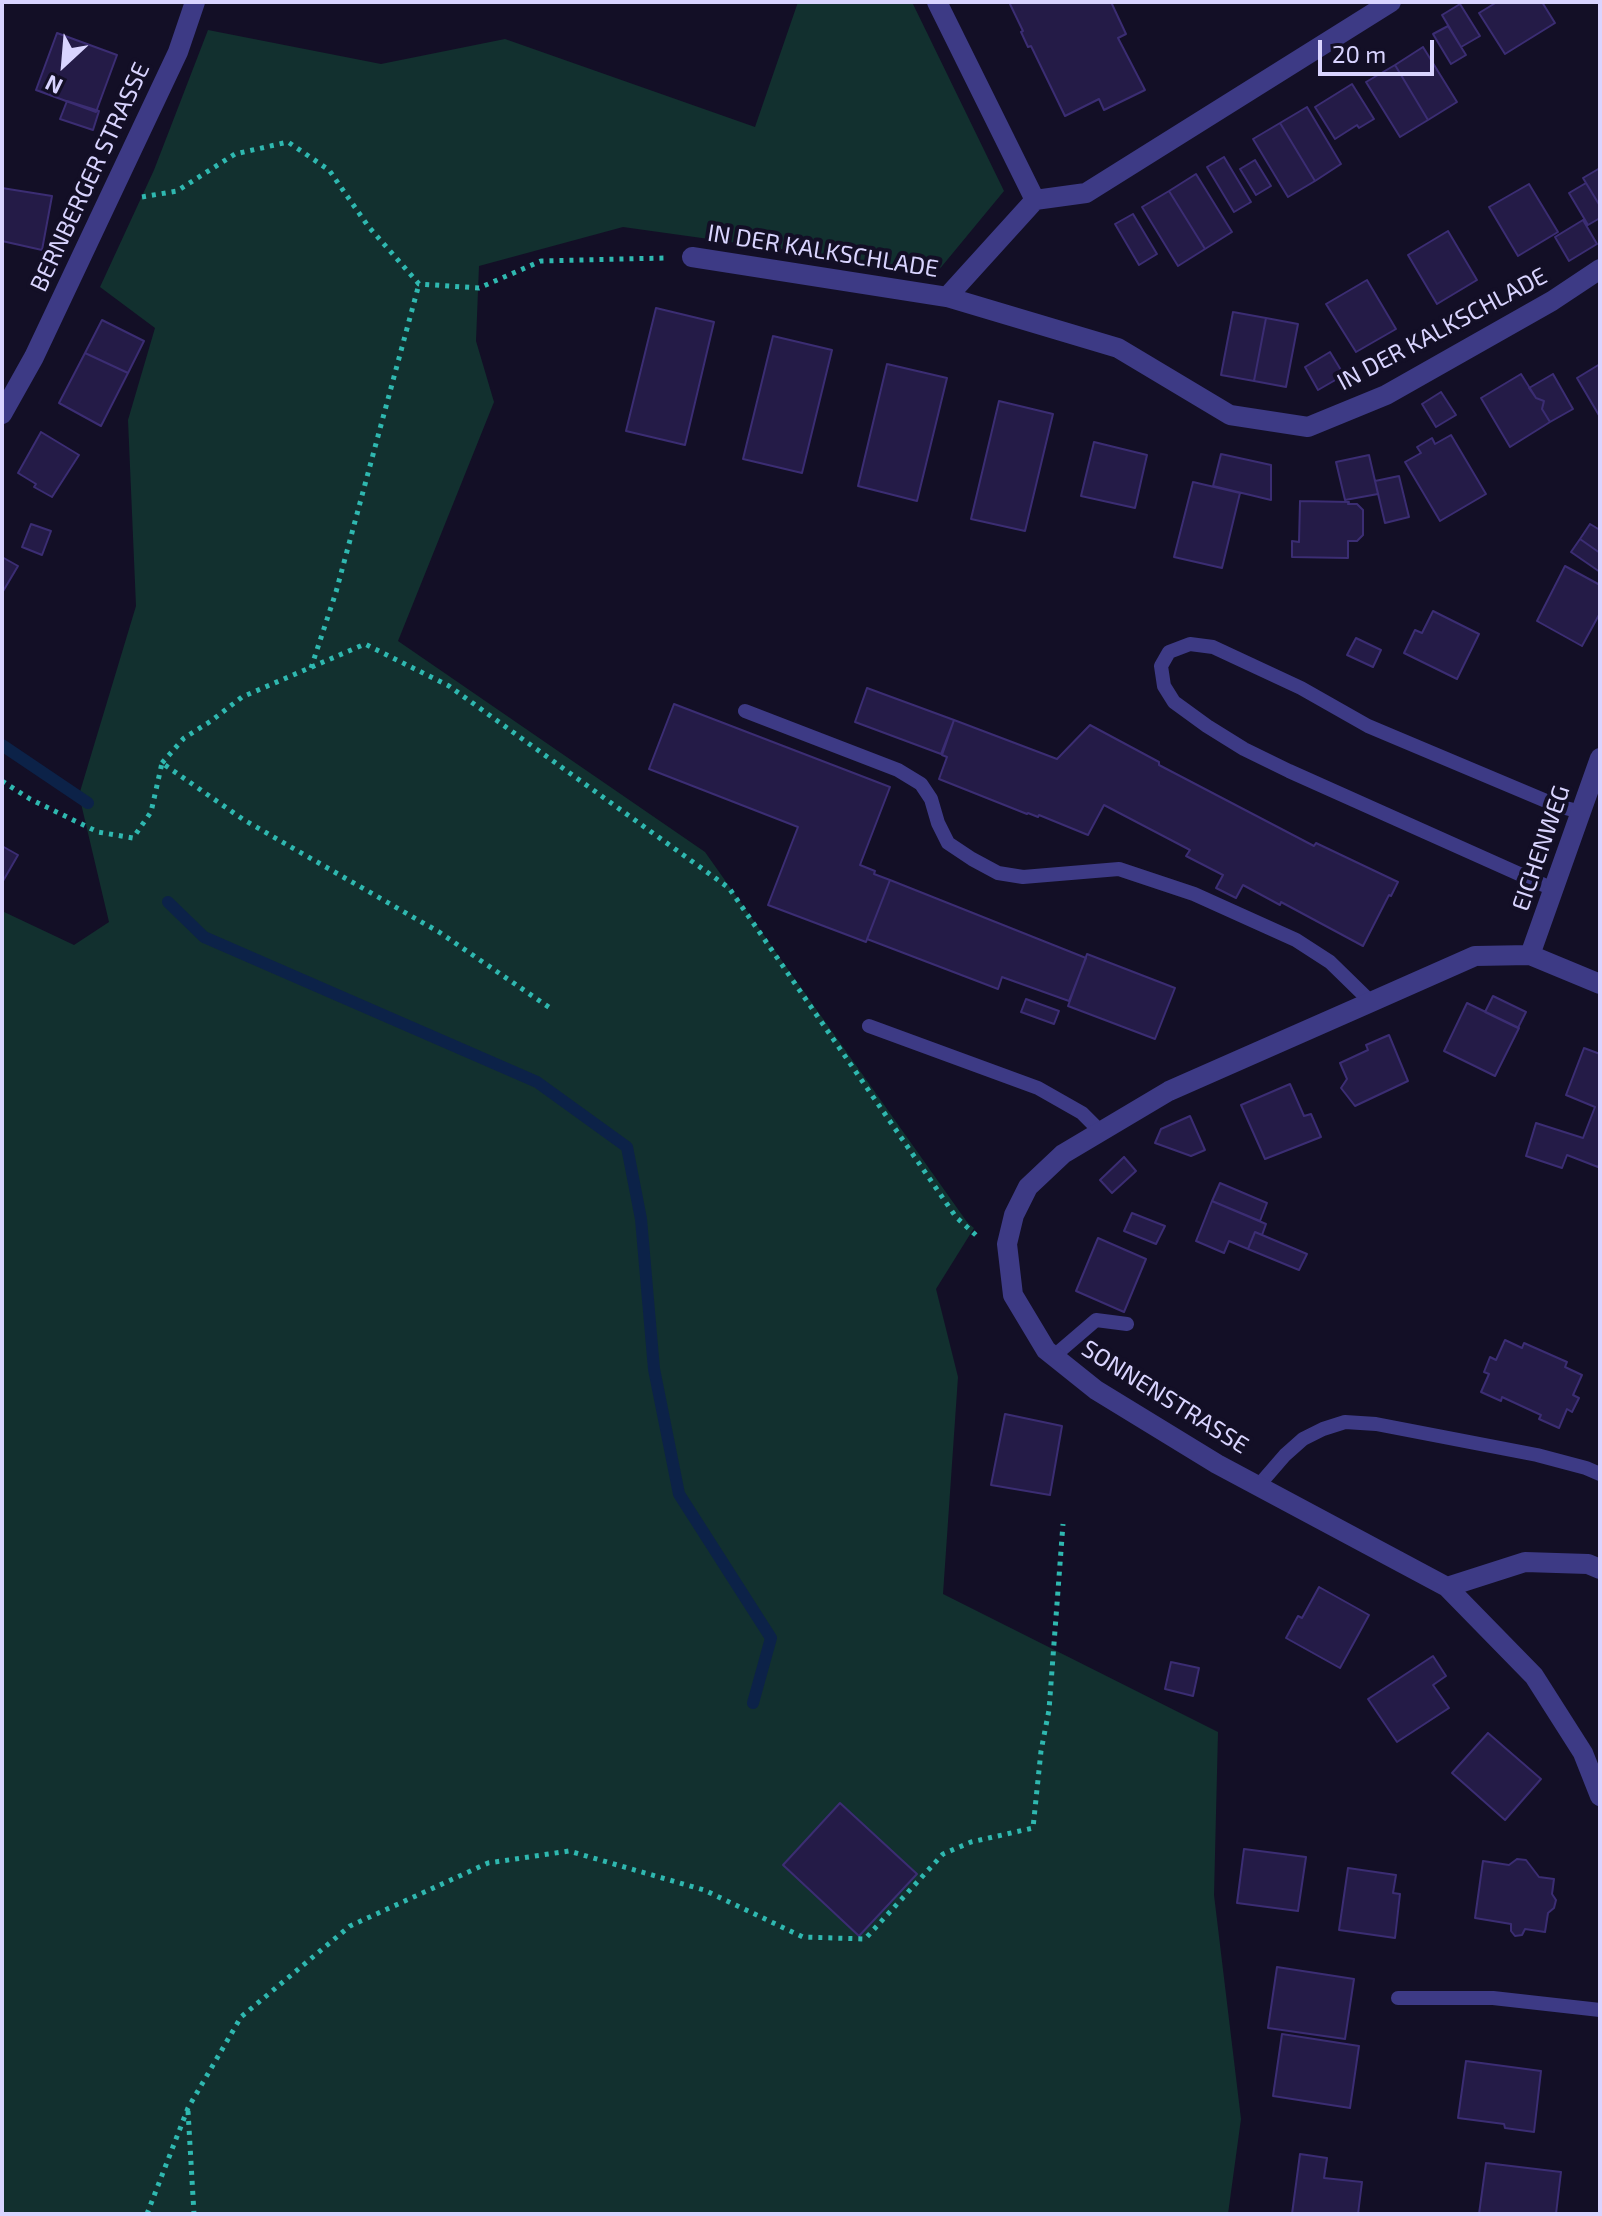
<!DOCTYPE html>
<style>
body{margin:0}
#map{position:relative;width:1602px;height:2216px;overflow:hidden;background:#130f26;font-family:"Exo 2",sans-serif}
canvas{display:block}
.frame{position:absolute;inset:0;border:4px solid #d9d4ff;pointer-events:none}
.north{position:absolute;left:24px;top:24px;width:80px;height:80px;-webkit-text-stroke:6px #130f26;paint-order:stroke;rotate:206deg;font-size:22px;font-weight:700;line-height:32px;text-align:center;color:#d9d4ff}
.north::after{content:'';display:block;margin:auto;width:28px;height:36px;background:#d9d4ff;clip-path:polygon(50% 0,100% 100%,50% 72%,0 100%)}
.scale{position:absolute;left:1318px;top:40px;width:116px;height:36px;box-sizing:border-box;border:4px solid #d9d4ff;border-top:0;padding-left:10px;font-size:24px;line-height:28px;white-space:nowrap;color:#d9d4ff;-webkit-text-stroke:6px #130f26;paint-order:stroke}
</style>
<div id="map">
<canvas width="1602" height="2216"></canvas>
<div class="frame"></div>
<div class="north">N</div>
<div class="scale">20 m</div>
</div>
<script>
const context = document.querySelector('canvas').getContext('2d');
context.lineJoin = 'round';
function paint(path, color) { context.fillStyle = color; context.fill(path, 'evenodd'); }
const toPath = rows => new Path2D(rows.map(r => 'M' + r).join(''));
function stroke(path, color, width, dash) { context.strokeStyle = color; context.lineWidth = width; context.lineCap = dash ? 'butt' : 'round'; context.setLineDash(dash || []); context.stroke(path); }
function drawText(font, color, halo, rows, align = 'center') {
  context.font = font + ' "Exo 2",sans-serif'; context.lineWidth = 8; context.setLineDash([]); context.textBaseline = 'middle'; context.strokeStyle = halo; context.fillStyle = color; for (const [text, x, y, turn = 0] of rows) {
    context.save(); context.translate(x, y); context.rotate((+turn || 0) * Math.PI / 180); context.textAlign = isNaN(turn) ? turn : align; if (halo) context.strokeText(text, 0, 0); context.fillText(text, 0, 0); context.restore();
  }
}
paint(toPath([
 [798,2,912,2,1004,191,938,271,623,227,479,266,476,341,494,402,398,641,705,852,967,1222,974,1228,936,1289,958,1377,943,1594,1218,1732,1214,1895,1241,2119,1228,2214,2,2214,2,911,74,945,109,922,79,795,136,606,128,420,155,328,100,287,154,170,208,30,381,64,505,39,755,127]
]), '#12302f');
stroke(toPath([
 [2,745,88,803],
 [168,902,204,937,537,1082,627,1147,641,1219,654,1369,679,1494,771,1638,753,1703]
]), '#0c2248', 12);
const building = toPath([
 [1009,2,1111,2,1126,34,1118,38,1145,90,1104,110,1099,99,1065,116,1031,46,1028,47,1021,32,1023,31,1009,2],
 [1497,2,1542,2,1555,23,1505,54,1479,13,1497,2],
 [1460,4,1480,36,1461,47,1442,15,1460,4],
 [1448,26,1466,55,1451,64,1433,34,1448,26],
 [57,33,117,55,96,112,36,90,57,33],
 [1423,47,1457,102,1428,120,1395,65,1423,47],
 [1395,65,1428,120,1400,137,1366,82,1395,65],
 [1352,84,1374,119,1359,128,1357,125,1335,139,1315,107,1352,84],
 [67,101,99,111,93,130,60,119,67,101],
 [1307,107,1341,164,1315,181,1280,123,1307,107],
 [1280,123,1315,181,1288,197,1253,139,1280,123],
 [1224,157,1251,202,1234,212,1207,167,1224,157],
 [1255,160,1271,186,1256,195,1240,169,1255,160],
 [1600,168,1600,206,1583,178,1600,168],
 [1196,174,1232,232,1205,249,1169,191,1196,174],
 [1586,183,1600,206,1600,218,1588,225,1569,193,1586,183],
 [1529,184,1558,232,1518,256,1489,207,1529,184],
 [2,188,52,196,42,250,2,241,2,188],
 [1169,191,1205,249,1178,266,1142,207,1169,191],
 [1133,214,1157,254,1139,265,1115,224,1133,214],
 [1583,220,1597,244,1569,261,1555,237,1583,220],
 [1448,231,1477,280,1437,304,1408,255,1448,231],
 [1367,280,1396,329,1356,352,1326,304,1367,280],
 [656,308,714,322,685,445,626,431,656,308],
 [1233,312,1266,318,1254,381,1221,375,1233,312],
 [1266,318,1298,324,1286,387,1254,381,1266,318],
 [102,320,144,341,128,373,85,353,102,320],
 [773,336,832,350,802,473,743,459,773,336],
 [1330,352,1344,375,1318,390,1305,367,1330,352],
 [85,353,128,373,101,426,59,403,85,353],
 [887,364,947,378,917,501,858,486,887,364],
 [1600,364,1600,417,1577,378,1600,364],
 [1521,374,1536,398,1544,401,1542,409,1550,422,1510,447,1481,398,1521,374],
 [1553,374,1573,409,1550,422,1542,409,1544,401,1536,398,1529,388,1553,374],
 [1441,392,1456,415,1436,427,1422,404,1441,392],
 [999,401,1053,414,1025,531,971,519,999,401],
 [41,432,79,455,52,497,34,487,36,484,18,473,41,432],
 [1451,435,1486,494,1440,521,1405,462,1421,453,1417,447,1432,438,1435,444,1451,435],
 [1094,442,1147,455,1135,508,1081,496,1094,442],
 [1221,454,1271,465,1271,500,1213,486,1221,454],
 [1369,455,1378,494,1345,500,1336,462,1369,455],
 [1399,476,1409,517,1385,523,1375,481,1399,476],
 [1193,482,1240,493,1222,568,1174,557,1193,482],
 [1300,501,1349,502,1348,504,1357,504,1363,510,1363,535,1357,541,1348,541,1348,558,1292,557,1292,541,1299,542,1300,501],
 [31,524,51,531,42,555,22,547,31,524],
 [1590,524,1600,530,1600,553,1580,539,1590,524],
 [1580,539,1600,553,1600,572,1571,552,1580,539],
 [2,557,18,566,2,593,2,557],
 [1565,566,1600,585,1600,613,1582,646,1537,621,1565,566],
 [1433,611,1479,634,1457,679,1404,653,1415,630,1422,633,1433,611],
 [1356,638,1381,650,1373,667,1347,655,1356,638],
 [867,688,954,720,941,754,855,722,867,688],
 [674,704,890,787,860,865,875,871,874,874,890,880,866,942,768,905,798,827,649,769,674,704],
 [954,720,1057,759,1090,725,1159,762,1159,765,1314,846,1316,843,1398,882,1391,896,1389,895,1363,946,1281,902,1280,905,1243,885,1236,898,1216,888,1223,875,1186,856,1190,850,1104,805,1088,835,1039,815,1038,817,1028,813,1027,814,939,779,947,757,942,755,954,720],
 [2,846,18,855,3,881,2,880,2,846],
 [890,880,1086,958,1069,1001,1002,977,998,989,867,939,890,880],
 [1087,954,1175,988,1155,1039,1068,1006,1087,954],
 [1493,996,1526,1012,1518,1028,1485,1012,1493,996],
 [1026,999,1059,1011,1054,1024,1021,1012,1026,999],
 [1467,1003,1519,1028,1495,1076,1444,1051,1467,1003],
 [1389,1035,1408,1081,1355,1106,1341,1088,1347,1079,1340,1063,1368,1050,1366,1045,1389,1035],
 [1584,1048,1600,1054,1600,1162,1598,1167,1567,1155,1562,1168,1526,1156,1536,1123,1583,1138,1595,1107,1566,1095,1584,1048],
 [1290,1084,1304,1116,1311,1114,1321,1137,1265,1159,1241,1105,1290,1084],
 [1190,1116,1205,1150,1191,1156,1155,1143,1161,1129,1190,1116],
 [1124,1157,1136,1171,1112,1193,1100,1180,1124,1157],
 [1220,1183,1267,1203,1260,1221,1212,1201,1220,1183],
 [1212,1201,1266,1224,1262,1235,1255,1232,1248,1249,1229,1241,1224,1253,1196,1241,1212,1201],
 [1132,1213,1165,1226,1156,1244,1124,1231,1132,1213],
 [1255,1232,1307,1254,1299,1270,1248,1249,1255,1232],
 [1098,1238,1146,1259,1124,1312,1076,1291,1098,1238],
 [1505,1340,1522,1348,1524,1343,1567,1362,1565,1367,1582,1375,1573,1395,1579,1398,1572,1412,1567,1409,1559,1428,1539,1419,1541,1415,1502,1397,1501,1401,1481,1392,1489,1374,1484,1372,1490,1357,1496,1360,1505,1340],
 [1005,1414,1062,1426,1050,1495,991,1485,1005,1414],
 [1319,1587,1369,1615,1340,1668,1286,1638,1298,1616,1302,1618,1319,1587],
 [1433,1656,1446,1676,1433,1685,1449,1708,1397,1742,1368,1699,1433,1656],
 [1171,1662,1199,1668,1193,1696,1165,1689,1171,1662],
 [1488,1733,1541,1779,1505,1820,1452,1773,1488,1733],
 [840,1803,917,1874,859,1936,783,1865,840,1803],
 [1244,1849,1306,1857,1298,1911,1237,1903,1244,1849],
 [1517,1859,1526,1860,1539,1877,1554,1879,1552,1894,1556,1900,1554,1908,1548,1913,1545,1932,1525,1929,1522,1935,1515,1936,1511,1931,1511,1924,1475,1918,1483,1861,1509,1865,1517,1859],
 [1348,1868,1396,1875,1393,1893,1400,1894,1395,1938,1339,1930,1348,1868],
 [1277,1967,1354,1979,1345,2039,1268,2028,1277,1967],
 [1282,2034,1359,2046,1350,2108,1273,2096,1282,2034],
 [1466,2061,1541,2071,1534,2132,1505,2128,1504,2124,1458,2118,1466,2061],
 [1300,2154,1327,2158,1324,2178,1362,2182,1358,2214,1292,2214,1300,2154],
 [1486,2163,1561,2172,1556,2214,1479,2214,1486,2163]
]);
paint(building, '#241b47');
stroke(building, '#3b2d73', 2);
stroke(toPath([
 [142,197,177,191,235,154,288,142,329,170,368,226,419,284,479,288,541,261,665,258],
 [311,668,336,592,419,284],
 [162,763,184,738,211,721,242,697,365,644,449,686,729,888,956,1217,978,1237],
 [2,781,30,799,98,832,133,838,151,812,162,763,244,820,439,932,553,1010],
 [188,2111,194,2214],
 [147,2214,188,2108,241,2017,350,1926,488,1863,569,1851,704,1890,803,1937,865,1939,943,1854,971,1842,1033,1828,1041,1751,1049,1710,1063,1524]
]), '#2fb8b0', 5, [4, 6]);
stroke(toPath([
 [745,711,898,770,921,784,931,799,938,823,948,843,972,859,998,873,1023,877,1119,869,1194,894,1296,940,1330,962,1371,1002],
 [1555,890,1289,771,1244,749,1207,726,1174,702,1164,686,1161,666,1169,652,1190,644,1213,647,1301,688,1368,726,1558,806,1581,812],
 [869,1026,1038,1088,1082,1113,1101,1132],
 [1054,1356,1096,1320,1127,1324],
 [1259,1485,1285,1455,1303,1439,1323,1429,1345,1422,1376,1424,1537,1455,1586,1468,1600,1474],
 [1398,1998,1493,1998,1600,2010]
]), '#3d3a85', 14);
stroke(toPath([
 [937,2,1035,200,947,297,1118,348,1230,415,1308,427,1386,395,1552,301,1600,269],
 [1035,200,1086,193,1391,2],
 [692,257,947,297],
 [2,414,34,357,178,52,195,2],
 [1530,955,1600,758],
 [1600,984,1530,955,1475,956,1371,1002,1169,1091,1063,1154,1028,1187,1014,1215,1007,1244,1013,1295,1046,1350,1096,1390,1217,1464,1447,1587,1534,1676,1583,1753,1600,1796],
 [1447,1587,1525,1562,1588,1564,1600,1569]
]), '#3d3a85', 20);
drawText('24px', '#d9d4ff', '#130f26', [
 ["BERNBERGER STRASSE",90,177,-65],
 ["IN DER KALKSCHLADE",823,251,9],
 ["IN DER KALKSCHLADE",1442,329,-28],
 ["EICHENWEG",1541,848,-71],
 ["SONNENSTRASSE",1165,1397,32]
]);
</script>
